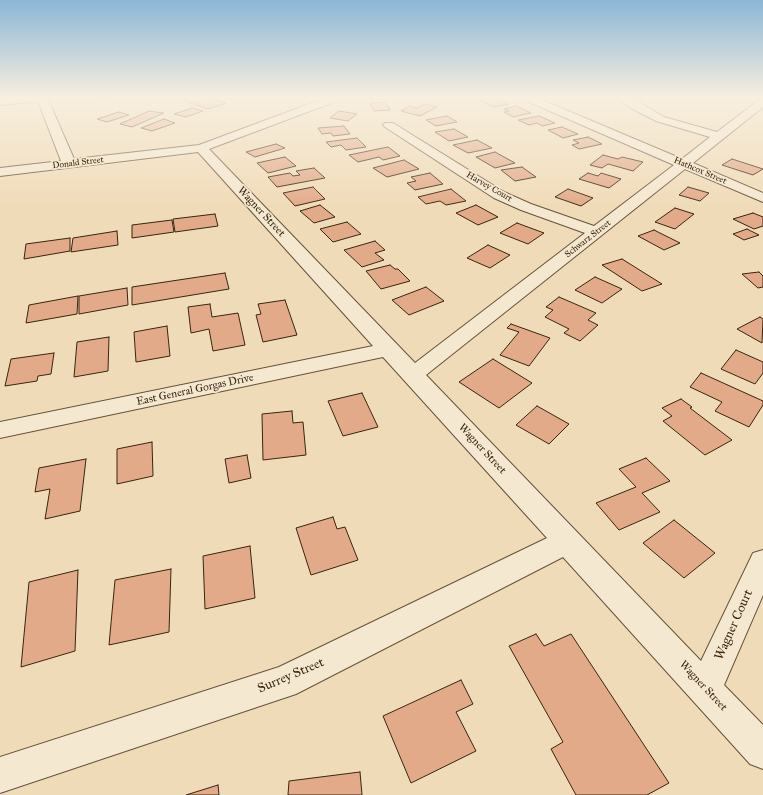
<!DOCTYPE html>
<style>
body{margin:0}
canvas{display:block;background:#f0dbb8}
</style>
<canvas width="763" height="795"></canvas>
<script>
const context = document.querySelector('canvas').getContext('2d');
context.lineJoin = 'round';
function paint(path, color) { context.fillStyle = color; context.fill(path, 'evenodd'); }
const toPath = rows => new Path2D(rows.map(r => 'M' + r).join(''));
function stroke(path, color, width, dash) { context.strokeStyle = color; context.lineWidth = width; context.lineCap = dash ? 'butt' : 'round'; context.setLineDash(dash || []); context.stroke(path); }
function drawText(font, color, halo, rows, align = 'center') {
  context.font = font + ' "IM FELL Great Primer",serif'; context.lineWidth = 3.5; context.setLineDash([]); context.textBaseline = 'middle'; context.strokeStyle = halo; context.fillStyle = color; for (const [text, x, y, turn = 0] of rows) {
    context.save(); context.translate(x, y); context.rotate((+turn || 0) * Math.PI / 180); context.textAlign = isNaN(turn) ? turn : align; if (halo) context.strokeText(text, 0, 0); context.fillText(text, 0, 0); context.restore();
  }
}
const building = toPath([
 [97,97,116,97,113,100,95,99,97,97],
 [198,97,207,97,226,103,208,109,182,100,198,97],
 [222,97,245,97,233,101,222,97],
 [495,97,509,104,493,107,479,100,495,97],
 [386,102,390,110,374,111,370,103,386,102],
 [425,104,437,107,420,116,401,111,410,106,417,108,425,104],
 [516,106,531,113,513,117,504,112,509,111,504,109,516,106],
 [192,108,203,111,186,117,174,114,192,108],
 [149,111,164,113,132,127,120,124,149,111],
 [339,111,357,114,348,121,330,118,339,111],
 [119,112,129,115,107,122,97,119,119,112],
 [447,116,457,122,436,126,426,120,447,116],
 [539,116,555,123,542,126,537,123,529,125,518,120,539,116],
 [164,119,175,123,152,131,141,128,164,119],
 [344,126,350,134,333,136,331,133,322,134,318,128,344,126],
 [562,127,578,134,563,138,548,130,562,127],
 [454,129,468,137,449,141,435,132,454,129],
 [588,137,602,144,579,149,572,145,579,143,573,140,588,137],
 [357,138,366,147,346,150,341,145,331,147,326,142,357,138],
 [477,140,492,148,468,153,453,145,477,140],
 [276,144,285,148,255,157,246,152,276,144],
 [388,147,400,156,383,160,379,157,358,162,349,155,388,147],
 [495,152,515,163,495,168,476,157,495,152],
 [603,155,618,159,622,157,643,162,633,171,608,164,602,168,590,165,603,155],
 [285,157,296,166,268,173,257,163,285,157],
 [732,159,763,169,753,175,722,165,732,159],
 [404,160,419,169,387,177,373,168,404,160],
 [522,167,536,177,515,181,501,170,522,167],
 [314,168,325,178,277,187,268,177,290,173,293,176,300,175,296,171,314,168],
 [430,173,443,184,415,190,407,183,416,181,411,177,430,173],
 [588,173,598,176,601,173,621,179,609,188,579,179,588,173],
 [313,187,325,199,295,206,283,193,313,187],
 [688,187,709,193,700,201,679,195,688,187],
 [451,189,466,201,446,205,440,201,426,204,418,197,451,189],
 [568,189,593,198,581,206,555,197,568,189],
 [320,205,335,217,314,223,300,211,320,205],
 [476,205,498,217,478,225,456,213,476,205],
 [675,208,694,214,675,229,655,222,675,208],
 [753,213,763,217,763,226,754,229,733,219,753,213],
 [215,214,218,226,175,232,173,219,215,214],
 [172,220,174,232,132,238,132,225,172,220],
 [347,222,361,234,333,242,320,229,347,222],
 [517,223,544,233,528,244,500,233,517,223],
 [747,229,759,235,744,240,733,234,747,229],
 [654,230,680,243,664,250,638,236,654,230],
 [117,231,118,245,71,252,73,238,117,231],
 [70,238,70,251,24,259,26,244,70,238],
 [375,241,385,250,375,253,384,260,362,267,344,250,375,241],
 [488,245,510,255,490,268,467,258,488,245],
 [622,259,662,284,642,291,602,265,622,259],
 [390,265,395,269,398,269,410,281,381,289,366,271,390,265],
 [759,272,763,276,763,287,758,288,742,274,759,272],
 [225,273,229,289,132,305,132,287,225,273],
 [595,277,622,289,602,303,575,290,595,277],
 [426,287,444,301,409,315,392,300,426,287],
 [127,288,128,305,79,314,79,296,127,288],
 [78,296,77,314,26,323,29,305,78,296],
 [559,297,596,313,588,320,598,325,580,341,564,333,569,329,545,317,553,310,546,307,559,297],
 [285,300,297,335,263,342,256,315,261,314,258,304,285,300],
 [210,304,212,317,238,313,245,345,213,351,209,329,191,333,188,307,210,304],
 [760,317,763,319,762,343,737,329,760,317],
 [511,324,550,338,529,366,500,355,519,332,507,328,511,324],
 [167,326,170,356,136,362,134,332,167,326],
 [109,337,108,371,74,377,77,342,109,337],
 [736,350,763,362,763,373,755,384,721,369,736,350],
 [54,353,51,374,38,376,37,381,5,386,11,359,54,353],
 [493,359,532,383,499,408,459,382,493,359],
 [701,373,763,401,763,405,749,427,715,411,722,402,690,387,701,373],
 [362,393,378,427,343,436,328,401,362,393],
 [681,399,692,407,690,408,732,440,705,455,663,421,672,416,662,408,681,399],
 [537,406,569,424,549,444,516,425,537,406],
 [292,411,293,423,303,422,306,455,263,460,262,414,292,411],
 [152,442,153,476,117,484,117,449,152,442],
 [247,455,251,478,229,483,225,459,247,455],
 [646,458,670,481,642,493,660,512,619,530,596,503,636,487,619,469,646,458],
 [86,459,80,511,45,519,50,489,35,492,39,468,86,459],
 [333,517,337,529,345,527,358,560,311,575,296,528,333,517],
 [674,520,715,553,684,578,643,543,674,520],
 [250,546,255,598,205,609,203,556,250,546],
 [171,569,169,632,109,645,115,580,171,569],
 [78,570,75,651,21,667,29,582,78,570],
 [536,634,544,646,571,634,669,783,647,795,576,795,551,749,563,742,509,646,536,634],
 [461,680,473,704,456,712,476,751,411,783,383,716,461,680],
 [360,772,362,795,288,795,289,781,360,772],
 [218,785,219,795,186,795,218,785]
]);
paint(building, '#e3aa89');
stroke(building, '#38250f', 1);
const minor = toPath([
 [19,97,47,97,74,159,199,145,328,97,343,97,342,99,209,149,415,363,585,233,521,210,494,198,385,127,383,125,385,123,393,123,504,192,531,204,594,226,674,165,522,99,521,97,535,97,682,159,710,137,656,121,629,107,618,97,630,97,664,117,717,132,759,100,763,99,763,107,693,163,763,193,763,202,685,169,426,375,701,661,753,553,763,550,763,595,724,685,763,725,763,769,750,764,563,557,296,694,0,793,0,757,279,667,547,538,383,357,0,438,0,422,373,346,198,152,0,176,0,168,61,161,38,101,0,105,0,99,19,97]
]);
stroke(minor, '#665239', 2);
paint(minor, '#f5e8d1');
const sky = context.createLinearGradient(0, 0, 0, 208);
sky.addColorStop(0, '#8bb6d6');
sky.addColorStop(0.47, '#f8efdf');
sky.addColorStop(1, '#f8efdf00');
context.fillStyle = sky;
context.fillRect(0, 0, 763, 208);
drawText('9px', '#38250f', '#f5e8d1', [
 ["Donald Street",78,163,-7],
 ["Hathcox Street",700,171,23],
 ["Harvey Court",489,187,30],
 ["Schwarz Street",588,239,-38]
]);
drawText('11px', '#38250f', '#f5e8d1', [
 ["Wagner Street",261,212,47],
 ["East General Gorgas Drive",195,390,-12],
 ["Wagner Street",482,449,47],
 ["Wagner Street",703,686,47]
]);
drawText('13px', '#38250f', '#f5e8d1', [
 ["Wagner Court",734,625,-66],
 ["Surrey Street",291,676,-23]
]);
</script>
